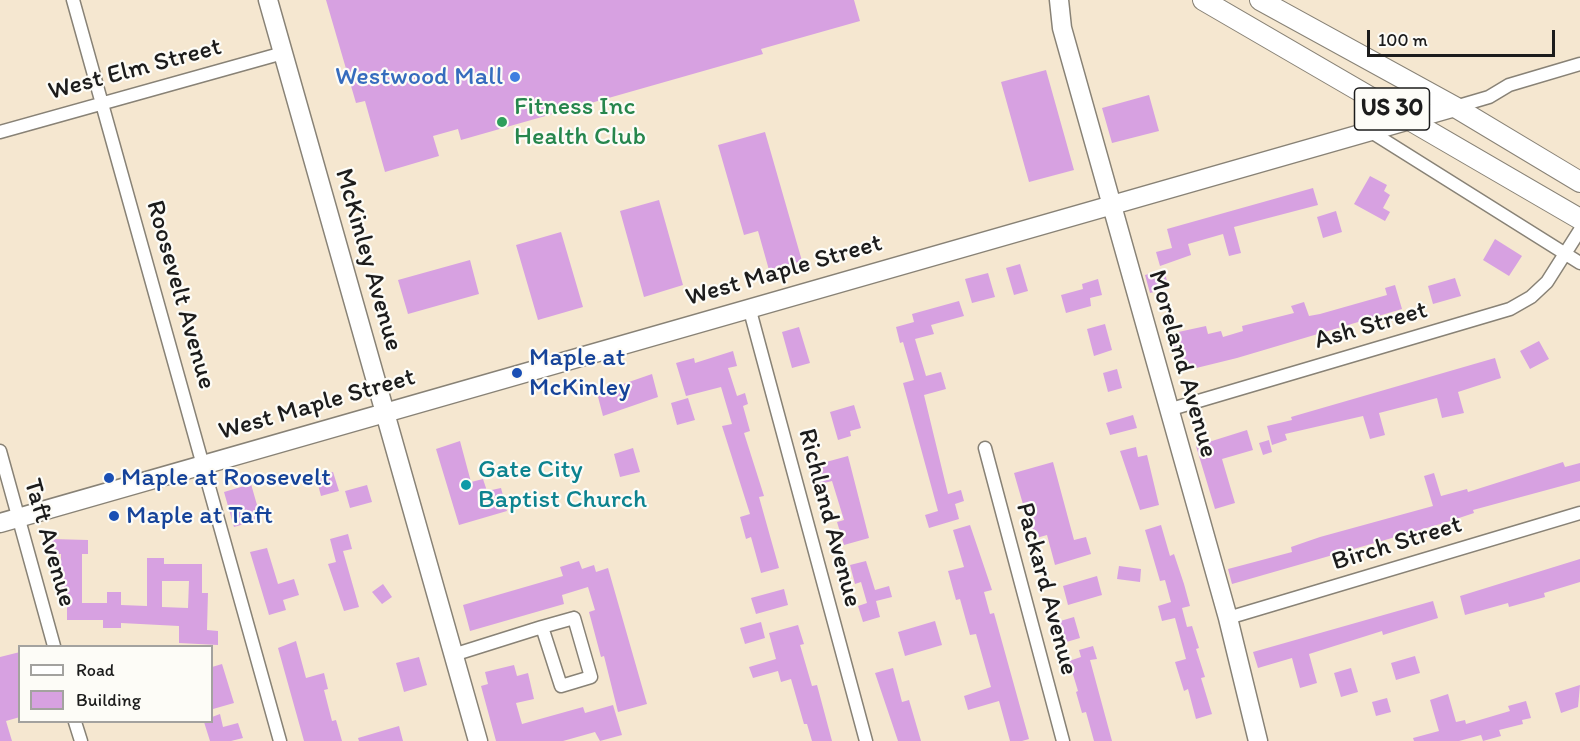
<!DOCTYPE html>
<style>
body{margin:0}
#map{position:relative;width:1580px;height:741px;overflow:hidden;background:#f5e7d0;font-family:Itim,sans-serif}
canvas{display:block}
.legend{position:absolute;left:18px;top:645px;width:195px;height:78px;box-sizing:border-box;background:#fdfcf7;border:2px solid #a3a29f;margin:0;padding:8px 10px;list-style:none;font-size:18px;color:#1c1c1c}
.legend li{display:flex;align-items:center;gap:12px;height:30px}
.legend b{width:30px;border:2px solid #a3a29f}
.scale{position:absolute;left:1367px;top:30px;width:188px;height:27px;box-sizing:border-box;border:3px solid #1c1c1c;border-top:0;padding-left:8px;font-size:18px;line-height:21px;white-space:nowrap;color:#1c1c1c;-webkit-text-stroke:4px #fdfcf7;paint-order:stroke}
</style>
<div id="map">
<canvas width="1580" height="741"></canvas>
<ul class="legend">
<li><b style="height:8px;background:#fff"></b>Road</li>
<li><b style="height:16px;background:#d7a1e1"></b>Building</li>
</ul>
<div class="scale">100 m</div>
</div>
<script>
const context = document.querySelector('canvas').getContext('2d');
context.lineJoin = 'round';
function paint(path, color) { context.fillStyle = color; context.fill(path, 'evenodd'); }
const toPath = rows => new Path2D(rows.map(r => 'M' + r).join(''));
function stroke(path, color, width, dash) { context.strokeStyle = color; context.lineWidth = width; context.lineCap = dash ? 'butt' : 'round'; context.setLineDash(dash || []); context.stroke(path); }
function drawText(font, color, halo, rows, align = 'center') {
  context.font = font + ' Itim,sans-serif'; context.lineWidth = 4.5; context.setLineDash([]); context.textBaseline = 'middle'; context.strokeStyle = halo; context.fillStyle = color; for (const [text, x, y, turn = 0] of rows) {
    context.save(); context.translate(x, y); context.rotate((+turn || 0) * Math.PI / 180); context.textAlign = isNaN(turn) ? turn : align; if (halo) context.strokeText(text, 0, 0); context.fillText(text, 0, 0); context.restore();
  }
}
paint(toPath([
 [326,0,854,0,860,21,761,49,763,54,461,140,458,129,433,136,439,156,385,172,365,101,356,103],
 [1046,70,1074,170,1029,182,1001,82],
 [1149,95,1159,131,1112,143,1102,108],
 [765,132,802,261,769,270,758,231,744,235,718,145],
 [1370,176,1387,185,1384,191,1390,195,1383,208,1390,212,1385,221,1354,204],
 [1313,188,1318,205,1234,227,1241,253,1229,256,1223,234,1188,244,1191,255,1160,266,1156,252,1172,248,1167,229],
 [659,200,683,285,644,297,620,211],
 [1336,211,1342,232,1323,238,1317,217],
 [561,232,583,307,538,320,516,245],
 [1495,239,1522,256,1509,276,1483,260],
 [470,260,479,294,408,314,398,280],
 [1020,264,1028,291,1014,295,1006,268],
 [1164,270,1169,288,1150,293,1145,275],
 [988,273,995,297,972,303,965,279],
 [1455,278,1461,296,1433,304,1428,286],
 [1098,279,1102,295,1090,298,1091,306,1066,313,1061,295,1083,289,1082,284],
 [1395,285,1402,309,1237,358,1180,372,1169,334,1206,326,1208,334,1221,331,1223,337,1243,331,1242,326,1294,313,1291,306,1304,302,1309,316,1320,314,1387,295,1385,288],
 [959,301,964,316,931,325,934,334,915,339,926,376,941,372,946,389,924,395,948,494,961,490,964,501,955,504,959,519,929,528,925,515,938,511,903,383,914,380,903,342,900,343,896,327,914,322,912,314],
 [1105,324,1112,350,1094,356,1087,329],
 [799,327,810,363,792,368,782,332],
 [1539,341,1549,359,1530,369,1520,351],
 [733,351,737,366,728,368,737,396,745,393,748,404,743,406,750,431,744,433,764,496,759,497,779,568,761,573,751,537,746,539,740,517,750,514,722,426,732,424,721,387,686,396,676,363,694,358,695,363],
 [1495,358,1501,378,1458,392,1464,413,1442,418,1437,398,1379,413,1385,435,1370,439,1363,416,1285,434,1287,440,1272,445,1267,426,1292,420,1291,417],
 [1117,369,1122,388,1108,392,1103,373],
 [652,374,658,397,603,416,597,393],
 [688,398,695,420,677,425,671,403],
 [854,405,861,428,850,431,851,436,838,440,830,412],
 [1133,415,1137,428,1110,435,1106,423],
 [1247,430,1253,450,1222,459,1235,503,1215,509,1196,446],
 [1269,440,1272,452,1263,455,1259,443],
 [460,441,471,482,483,479,487,491,501,488,507,511,459,525,436,449],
 [1136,447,1138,457,1147,455,1159,505,1140,510,1120,451],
 [633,448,640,472,620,477,614,454],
 [848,456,869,538,844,545,837,522,844,520,832,481,820,484,815,465],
 [1053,462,1074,540,1086,537,1091,554,1055,565,1047,535,1033,539,1014,473],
 [1563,462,1565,467,1580,463,1580,481,1473,510,1474,513,1444,523,1232,584,1228,569,1292,552,1291,547,1320,537,1433,506,1424,476,1434,473,1441,496,1467,489,1468,492],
 [333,472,339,491,321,496,316,477],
 [251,484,261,519,234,527,224,492],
 [367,485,372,502,350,508,345,491],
 [970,525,992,590,984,592,990,614,994,613,1029,739,1022,741,1010,741,999,701,968,710,964,696,991,687,976,634,970,635,960,599,956,600,948,571,964,567,953,530],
 [1161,525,1170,556,1174,554,1184,584,1190,606,1182,608,1187,627,1192,626,1199,648,1196,649,1205,677,1201,678,1212,714,1196,719,1188,689,1184,691,1175,662,1186,659,1175,618,1162,621,1158,606,1171,602,1165,580,1160,581,1145,530],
 [348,534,352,549,343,551,359,607,344,611,328,564,336,562,330,539],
 [51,539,88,540,88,554,82,554,82,603,107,603,107,592,121,592,121,605,147,606,147,558,164,558,164,564,202,564,202,593,208,593,207,630,218,631,218,645,179,643,179,626,121,623,121,628,103,628,103,620,67,620,67,590,61,589,61,554,51,554],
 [162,581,189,581,188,608,162,607],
 [267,548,278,584,294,579,299,595,283,600,286,610,269,615,250,552],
 [1580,559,1580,582,1544,593,1545,597,1509,607,1508,603,1465,615,1460,596],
 [579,561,582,569,594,565,596,572,608,568,647,704,618,712,604,656,601,657,589,612,595,610,588,587,562,595,564,604,470,631,463,605,563,576,560,567],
 [866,561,875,590,889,586,892,597,876,601,880,617,863,622,858,606,867,603,861,582,855,584,850,565],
 [1119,566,1141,569,1140,582,1117,579],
 [1097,576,1102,595,1068,605,1063,586],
 [383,584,392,597,382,604,372,592],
 [784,589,788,605,756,614,751,598],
 [1433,601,1438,618,1383,635,1382,631,1309,654,1317,683,1300,688,1292,658,1258,668,1253,652],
 [1074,617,1080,638,1063,643,1057,622],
 [935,621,942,645,905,656,898,632],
 [761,622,765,638,745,644,740,628],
 [798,625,804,644,800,645,812,686,817,685,832,741,812,741,807,724,804,724,791,679,781,682,778,671,753,678,749,667,776,659,769,633],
 [296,641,306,678,324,673,328,689,324,690,332,721,336,720,342,741,304,741,278,648],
 [1093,646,1097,659,1090,660,1112,741,1094,741,1086,712,1082,713,1076,692,1078,691,1069,661,1081,657,1079,650],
 [20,652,20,717,6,721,12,741,0,741,0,657],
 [1415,656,1420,673,1396,680,1391,663],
 [419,657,427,685,404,692,396,663],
 [222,664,234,703,213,709,212,667],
 [514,665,517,676,528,673,534,699,516,703,522,724,583,707,585,713,613,705,622,735,600,741,595,732,563,741,496,741,481,686,488,684,485,672],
 [893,668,902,702,909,700,921,741,898,741,875,673],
 [1351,668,1358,692,1341,697,1334,673],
 [1580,685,1578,707,1561,713,1555,693],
 [1448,694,1456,722,1465,720,1466,724,1510,711,1508,706,1526,701,1531,718,1522,720,1523,724,1499,730,1501,736,1483,741,1481,735,1459,741,1414,741,1413,738,1439,731,1430,700],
 [1387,698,1391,712,1376,716,1372,702],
 [220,714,223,727,238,723,243,738,231,741,210,741,204,722,212,722,212,717],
 [399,726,403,741,359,741,358,738]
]), '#d7a1e1');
const street = toPath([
 [73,0,280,741],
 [1455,107,1489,97,1509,85,1580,64],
 [1368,130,1580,263],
 [0,132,283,53],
 [749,307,866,741],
 [1168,410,1510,309,1531,297,1547,282,1580,230],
 [985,448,1063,741],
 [0,451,54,646],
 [574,618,591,677,561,686,542,627,574,618],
 [1228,618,1580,513],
 [453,655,542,627],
 [75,722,81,741]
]);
const secondary = toPath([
 [268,0,478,741],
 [1059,0,1062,28,1228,618,1258,741],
 [0,523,1455,107]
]);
const primary = toPath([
 [1203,0,1580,219],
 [1260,0,1455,107,1580,182]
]);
stroke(street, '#888276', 15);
stroke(secondary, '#888276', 21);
stroke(primary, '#888276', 22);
stroke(street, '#fff', 12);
stroke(secondary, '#fff', 18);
stroke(primary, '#fff', 20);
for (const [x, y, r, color] of [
 [515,77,6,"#3f7fe0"],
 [502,122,6,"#2e9e5b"],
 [517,373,6,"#1a4fb4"],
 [109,478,6,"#1a4fb4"],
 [466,485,6,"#0f9aa8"],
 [114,516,6,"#1a4fb4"]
]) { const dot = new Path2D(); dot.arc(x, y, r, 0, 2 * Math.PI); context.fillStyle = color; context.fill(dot); stroke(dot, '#fdfcf7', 2); }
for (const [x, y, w] of [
 [1392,109,75]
]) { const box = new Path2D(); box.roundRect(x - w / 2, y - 21, w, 42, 4.5); context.fillStyle = '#fdfcf7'; context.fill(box); stroke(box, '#1c1c1c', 1.5); }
drawText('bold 24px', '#1c1c1c', null, [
 ["US 30",1392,109]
]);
drawText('26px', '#1c1c1c', '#fdfcf7', [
 ["West Elm Street",135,70,-15],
 ["McKinley Avenue",368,260,74],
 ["West Maple Street",784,271,-16],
 ["Roosevelt Avenue",180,295,74],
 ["Ash Street",1371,326,-16],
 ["Moreland Avenue",1182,364,74],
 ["West Maple Street",317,405,-16],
 ["Richland Avenue",829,518,75],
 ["Taft Avenue",49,543,74],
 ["Birch Street",1397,544,-17],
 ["Packard Avenue",1046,589,75]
]);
drawText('26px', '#366cbe', '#fdfcf7', [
 ["Westwood Mall",503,77]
], 'right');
drawText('26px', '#27864d', '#fdfcf7', [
 ["Fitness Inc",514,107],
 ["Health Club",514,137]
], 'left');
drawText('26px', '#164399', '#fdfcf7', [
 ["Maple at",529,358],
 ["McKinley",529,388],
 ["Maple at Roosevelt",121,478],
 ["Maple at Taft",126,516]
], 'left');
drawText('26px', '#0d838f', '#fdfcf7', [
 ["Gate City",478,470],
 ["Baptist Church",478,500]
], 'left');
</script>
